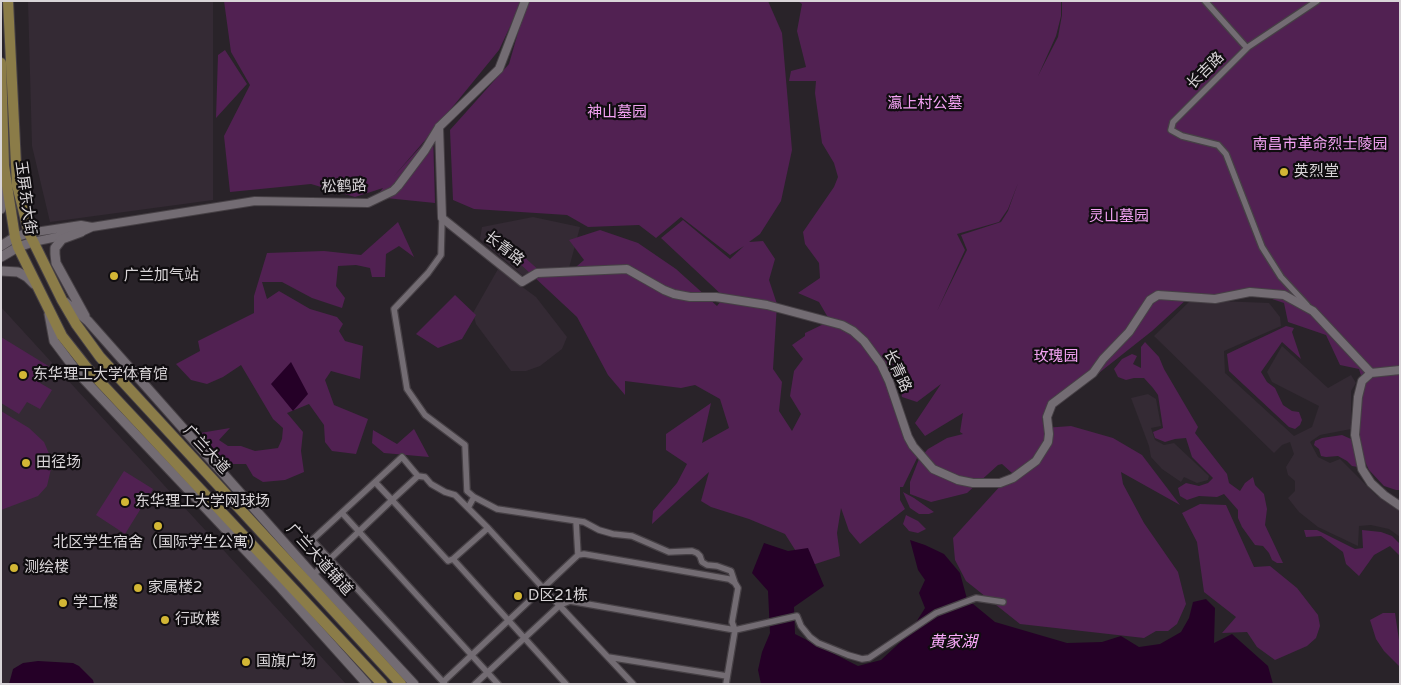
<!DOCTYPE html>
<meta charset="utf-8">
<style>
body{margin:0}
#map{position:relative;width:1401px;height:685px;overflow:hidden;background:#292329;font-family:"Varela Round",sans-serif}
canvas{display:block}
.frame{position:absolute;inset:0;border:2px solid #d9d5d8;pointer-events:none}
</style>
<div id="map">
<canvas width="1401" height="685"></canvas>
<div class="frame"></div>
</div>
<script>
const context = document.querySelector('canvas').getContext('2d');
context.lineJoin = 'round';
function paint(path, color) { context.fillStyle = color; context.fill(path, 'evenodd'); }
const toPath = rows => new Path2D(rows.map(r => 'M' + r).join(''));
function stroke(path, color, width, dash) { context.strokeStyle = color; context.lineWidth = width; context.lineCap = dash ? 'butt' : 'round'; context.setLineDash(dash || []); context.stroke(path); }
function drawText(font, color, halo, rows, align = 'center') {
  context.font = font + ' "Varela Round","Noto Sans SC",sans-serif'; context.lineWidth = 4.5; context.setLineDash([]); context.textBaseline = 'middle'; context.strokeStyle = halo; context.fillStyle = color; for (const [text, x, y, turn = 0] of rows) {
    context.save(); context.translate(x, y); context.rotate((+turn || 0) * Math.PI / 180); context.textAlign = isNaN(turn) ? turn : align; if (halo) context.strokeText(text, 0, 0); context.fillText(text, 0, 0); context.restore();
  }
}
paint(toPath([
 [28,1,213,1,213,200,50,222,32,146],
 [533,217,580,227,569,268,522,275,480,239,482,227],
 [498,269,536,297,567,337,562,349,540,366,526,371,511,371,476,324,473,313],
 [1191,300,1269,303,1280,317,1281,326,1224,351,1225,373,1294,436,1312,427,1319,406,1272,382,1267,372,1282,346,1328,388,1351,375,1356,383,1351,391,1351,429,1320,435,1310,442,1318,457,1330,463,1340,459,1376,495,1389,503,1400,497,1400,537,1389,529,1371,525,1359,526,1358,546,1318,527,1299,512,1288,498,1295,491,1295,481,1288,475,1286,467,1294,454,1290,442,1282,445,1274,453,1154,336],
 [1,307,346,684,1,684],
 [1148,394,1156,399,1161,426,1151,428,1155,440,1164,445,1174,443,1209,476,1208,480,1197,483,1184,477,1181,482,1162,469,1151,457,1149,446,1131,398]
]), '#342a34');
paint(toPath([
 [224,1,522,1,499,50,433,131,394,176,433,133,435,203,376,197,383,188,355,197,311,184,230,192,224,136,250,85,231,52],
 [527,1,768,1,782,33,792,150,781,201,760,234,749,242,763,241,775,259,769,280,777,304,773,369,782,382,779,411,792,431,801,414,790,396,794,371,803,359,792,345,805,336,805,333,830,321,819,302,798,293,820,278,819,263,805,244,803,232,834,187,838,177,834,163,822,143,815,93,816,81,789,81,791,71,806,67,797,31,802,4,798,1,1061,1,1061,16,1056,36,1038,76,1058,37,1062,15,1062,1,1400,1,1400,490,1396,490,1384,486,1369,470,1359,449,1359,402,1362,379,1359,369,1340,365,1326,335,1288,322,1284,303,1251,292,1187,299,1152,331,1042,418,1044,428,1071,426,1113,438,1142,455,1180,505,1121,472,1123,484,1144,523,1178,572,1186,604,1177,624,1168,631,1156,631,1144,638,1020,624,966,581,955,560,953,538,1012,473,1002,464,998,465,967,493,931,502,910,494,910,482,919,459,928,449,947,438,963,434,960,432,963,413,925,436,915,423,941,384,917,402,902,397,897,375,892,375,895,389,918,456,903,487,900,487,900,500,905,509,860,544,849,531,841,508,837,533,840,556,806,567,785,534,749,519,711,507,701,501,709,472,652,524,653,511,677,483,687,464,666,450,666,434,711,403,702,443,729,428,720,399,695,385,681,388,625,381,625,395,608,375,577,317,503,248,513,247,542,273,569,273,584,260,569,240,600,230,638,243,676,269,717,306,724,297,661,238,683,220,730,259,744,246,730,255,681,217,656,238,639,225,588,227,567,215,474,209,453,200,450,130,509,64],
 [1018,183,1008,211,1001,222,961,235,967,250,937,311,965,250,957,234,999,222,1008,209],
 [225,50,247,84,216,118,218,55],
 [398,222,414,257,399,246,386,254,385,277,372,277,370,268,356,265,338,266,336,286,345,298,342,308,312,298,282,282,262,282,267,299,279,291,310,309,337,317,343,324,339,331,345,341,363,346,360,379,331,371,325,380,334,405,368,419,356,454,332,451,325,442,324,425,309,404,287,413,303,432,301,451,304,472,285,480,263,482,253,476,246,464,227,464,200,433,230,428,219,440,228,446,241,446,255,451,278,448,282,439,283,428,273,419,241,365,223,377,207,384,191,380,176,364,200,351,198,341,254,313,254,296,267,253,324,251,361,255],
 [455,295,476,315,462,339,438,348,416,334],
 [1286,326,1294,328,1292,332,1301,359,1282,342,1261,372,1267,382,1275,388,1283,405,1292,411,1299,412,1302,420,1300,425,1295,429,1289,427,1229,371,1227,354],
 [1,337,50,367,40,383,52,390,40,409,27,402,19,414,1,403],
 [1145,342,1159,357,1164,369,1198,427,1195,433,1227,474,1229,483,1240,491,1245,483,1253,477,1255,485,1264,494,1267,509,1265,525,1283,563,1277,563,1272,560,1269,553,1263,546,1255,545,1242,527,1238,518,1238,510,1224,494,1217,497,1199,496,1187,500,1180,496,1178,488,1186,483,1199,486,1208,483,1213,478,1192,457,1186,438,1175,439,1165,442,1155,438,1153,432,1163,428,1158,395,1153,388,1144,378,1134,378,1126,380,1118,377,1114,369,1122,359,1132,354,1137,356,1133,364,1141,368,1141,347],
 [1,411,29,428,44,442,50,456,51,469,47,486,38,496,1,510],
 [414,429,429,457,384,453,372,443,373,430,397,444],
 [1342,435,1351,439,1358,467,1352,466,1347,461,1338,456,1326,457,1321,456,1319,449,1314,445,1315,441,1322,438],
 [124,471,153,489,125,534,96,515],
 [903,492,914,498,934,512,929,514,919,514,910,508],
 [1200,504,1226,505,1254,567,1270,566,1297,588,1318,615,1320,626,1316,638,1307,646,1275,660,1257,647,1247,632,1222,633,1236,617,1204,592,1197,542,1182,513],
 [906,515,918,521,926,529,918,533,909,531,903,524],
 [1304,530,1317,530,1355,549,1363,548,1362,530,1381,532,1392,536,1400,544,1400,556,1390,546,1374,555,1359,576,1346,564,1343,552,1321,536,1306,537],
 [1383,613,1395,613,1400,647,1400,667,1384,651,1376,639,1370,620]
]), '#512152');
paint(toPath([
 [291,362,308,394,293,411,271,384],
 [910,540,925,545,944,554,960,573,967,599,995,622,1067,643,1102,642,1121,636,1139,647,1160,644,1181,632,1189,618,1193,602,1206,599,1215,608,1214,643,1232,634,1268,666,1273,684,761,684,758,670,762,652,770,633,768,591,752,573,764,543,788,551,808,548,824,586,794,607,795,634,858,666,881,660,908,635,925,608,919,593,925,580,918,570],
 [38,661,73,663,79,666,93,680,94,684,9,684,13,669,23,663]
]), '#250027');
const minor = toPath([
 [1205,1,1247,48],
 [442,218,441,255,428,273,394,309,407,389,425,415,465,445,467,491,474,497,468,508,488,528,453,559],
 [1307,305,1281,277,1262,247,1226,154,1218,145,1182,136,1171,130,1173,122,1248,47,1317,1],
 [375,482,402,457,418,476],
 [474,497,497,509,584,522,599,530,613,534,632,536,669,552,692,551,697,553,700,556,702,562,707,565,717,566,731,571,735,583],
 [342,513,498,684],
 [576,521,578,555],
 [488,528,543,588,578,555,584,554,729,579,735,583,738,588,732,622,735,630,797,616,801,626,810,637,818,643,848,655,862,659,869,658,936,613,976,598,1003,602],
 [311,577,392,500,448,561,453,559,566,684],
 [608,657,727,676],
 [443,682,543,588,633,684],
 [445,684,312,540,375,482,392,500,418,476,425,477,431,484,445,492,455,495,468,508],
 [475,684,560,605,570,601,735,630,726,684]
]);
const tertiary = toPath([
 [439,127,442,218,522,282,537,273,627,269,664,290,674,294,690,297,716,297,767,305,842,325,853,331,864,341,881,364,889,381,908,437,913,446,933,469,958,480,973,483,1000,483,1013,478,1036,461,1048,442,1049,434,1047,417,1052,404,1093,373,1103,359,1129,332,1150,300,1158,295,1215,299,1250,292,1284,295,1313,311,1371,373],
 [29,233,81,225,92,227],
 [33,242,81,232,92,227,255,201,368,203,393,191,398,186,425,150,439,127,499,69,525,1],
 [1400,370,1371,373,1362,381,1358,397,1355,435,1362,469,1371,483,1384,495,1400,506]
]);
const secondary = toPath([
 [1,209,5,187],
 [81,232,62,239,55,248,55,254,56,263,85,316],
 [1,246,15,237,29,233],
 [1,257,18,247,33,242],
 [1,271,18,272,27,277,34,284],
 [65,302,88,321,313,575,414,684],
 [49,314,54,341,78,373,281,588,367,684]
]);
const primary = toPath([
 [8,1,17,185,29,233,62,300,76,324,100,357,401,684],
 [1,63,4,166,15,237,18,247,62,336,88,369,382,684]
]);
stroke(minor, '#464045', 8);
stroke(tertiary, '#464045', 10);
stroke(secondary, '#464045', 11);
stroke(primary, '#464045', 12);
stroke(minor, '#736c73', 5.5);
stroke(tertiary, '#736c73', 8);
stroke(secondary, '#736c73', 9);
stroke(primary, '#8b7c48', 10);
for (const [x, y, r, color] of [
 [1284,172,5,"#d2b635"],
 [114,276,5,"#d2b635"],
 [23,375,5,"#d2b635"],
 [26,463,5,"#d2b635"],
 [125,502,5,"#d2b635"],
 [158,526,5,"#d2b635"],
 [14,568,5,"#d2b635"],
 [138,588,5,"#d2b635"],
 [518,596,5,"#d2b635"],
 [63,603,5,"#d2b635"],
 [165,620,5,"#d2b635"],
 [246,662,5,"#d2b635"]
]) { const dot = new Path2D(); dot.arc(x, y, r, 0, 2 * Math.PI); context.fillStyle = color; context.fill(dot); stroke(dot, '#100d10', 2); }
drawText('15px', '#d9d5d8', '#100d10', [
 ["长吉路",1206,71,-45],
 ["松鹤路",344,187,-2],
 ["玉屏东大街",25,198,82],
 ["长青路",504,249,38],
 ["长青路",897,371,65],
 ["广兰大道",206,450,47],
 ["广兰大道辅道",319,560,48]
]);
drawText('15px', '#f3a2f3', '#100d10', [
 ["瀛上村公墓",925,104],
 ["神山墓园",617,113],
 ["南昌市革命烈士陵园",1320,145],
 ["灵山墓园",1119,217],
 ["玫瑰园",1056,357]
]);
drawText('15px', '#d9d5d8', '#100d10', [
 ["英烈堂",1294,172],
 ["广兰加气站",124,276],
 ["东华理工大学体育馆",33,375],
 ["田径场",36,463],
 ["东华理工大学网球场",135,502],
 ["北区学生宿舍（国际学生公寓）",158,543,"center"],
 ["测绘楼",24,568],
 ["家属楼2",148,588],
 ["D区21栋",528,596],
 ["学工楼",73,603],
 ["行政楼",175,620],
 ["国旗广场",256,662]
], 'left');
drawText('italic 16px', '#fdabfd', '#100d10', [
 ["黄家湖",953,643]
]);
</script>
